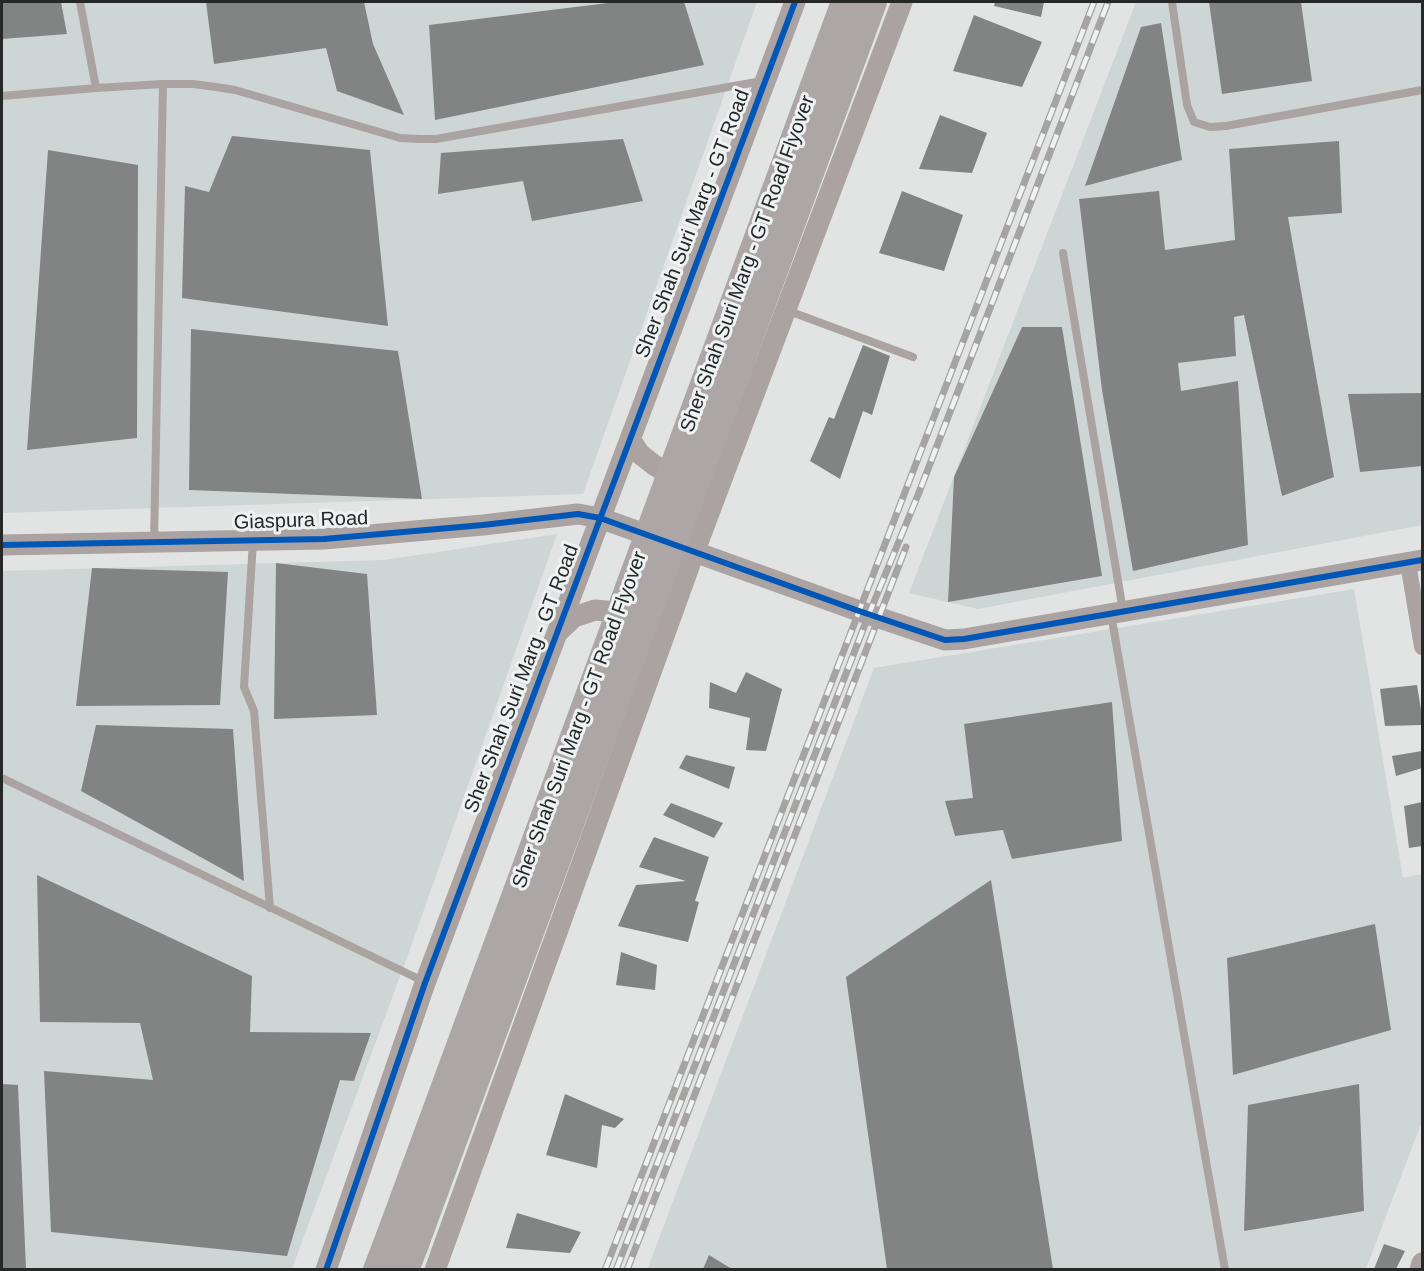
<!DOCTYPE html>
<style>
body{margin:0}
#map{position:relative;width:1424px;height:1271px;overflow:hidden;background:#e1e4e3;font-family:Helvetica,sans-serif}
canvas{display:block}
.frame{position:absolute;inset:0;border:3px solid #262828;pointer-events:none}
</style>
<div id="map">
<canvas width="1424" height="1271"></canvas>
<div class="frame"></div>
</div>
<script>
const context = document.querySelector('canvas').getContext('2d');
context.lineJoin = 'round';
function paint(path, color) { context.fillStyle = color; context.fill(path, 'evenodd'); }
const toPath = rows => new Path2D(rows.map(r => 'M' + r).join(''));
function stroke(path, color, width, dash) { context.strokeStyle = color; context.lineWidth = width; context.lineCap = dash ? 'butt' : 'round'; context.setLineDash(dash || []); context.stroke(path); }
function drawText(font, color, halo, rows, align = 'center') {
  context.font = font + ' Helvetica,sans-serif'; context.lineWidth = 6; context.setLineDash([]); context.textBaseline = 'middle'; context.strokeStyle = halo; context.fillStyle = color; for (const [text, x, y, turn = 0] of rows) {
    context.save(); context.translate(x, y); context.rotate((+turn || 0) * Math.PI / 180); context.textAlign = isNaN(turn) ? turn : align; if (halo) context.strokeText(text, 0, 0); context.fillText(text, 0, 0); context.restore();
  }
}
paint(toPath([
 [2,2,757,2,583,494,2,513],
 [1136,2,1422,2,1422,525,978,609,909,593],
 [557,534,409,952,292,1269,2,1269,2,571,384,560],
 [1354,589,1403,878,1422,874,1422,1121,1366,1269,647,1270,874,668]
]), '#cdd6d5');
paint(toPath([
 [2,2,61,2,67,34,2,39],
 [206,2,364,2,373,44,404,115,337,91,326,48,214,64],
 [616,2,684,2,704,65,435,120,429,25],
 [995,2,1044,2,1041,17,994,6],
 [1209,2,1301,2,1312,81,1222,94],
 [974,15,1042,42,1022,87,953,71],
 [1161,23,1182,160,1085,186,1141,27],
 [940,115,987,133,972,173,919,169],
 [232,136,370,150,388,326,182,298,185,186,209,192],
 [623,139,643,201,532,221,523,181,438,194,441,153],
 [1339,141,1342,213,1288,217,1334,477,1282,496,1244,315,1234,317,1236,356,1178,363,1181,391,1238,381,1248,545,1133,571,1102,390,1079,199,1159,191,1165,250,1235,240,1229,149],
 [48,150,138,165,137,438,27,450],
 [902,191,963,215,944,271,879,253],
 [1022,327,1062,327,1102,576,948,602,954,477],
 [191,329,398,351,422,499,189,490],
 [863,345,890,356,872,415,863,411,840,479,810,461,829,417,834,419],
 [1422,393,1422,466,1360,472,1348,394],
 [276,563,367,574,377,715,274,719],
 [92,568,228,572,220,705,76,706],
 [746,672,782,689,766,751,746,750,750,718,709,708,710,682,736,693],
 [1417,685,1422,716,1422,725,1385,726,1380,689],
 [1112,702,1122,841,1012,859,1003,830,955,836,945,801,973,798,964,724],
 [96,725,233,729,244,881,81,791],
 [1422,751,1422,768,1396,776,1392,756],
 [686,755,735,767,729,789,679,768],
 [1422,802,1422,846,1409,848,1404,806],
 [671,803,723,823,714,838,663,815],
 [654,837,709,857,695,901,699,902,688,942,618,926,636,885,686,881,639,867],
 [37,875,252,976,250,1032,371,1033,354,1081,340,1080,287,1256,51,1232,44,1071,153,1080,140,1023,40,1022],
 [991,880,1053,1269,887,1269,846,977],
 [1375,924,1391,1030,1233,1075,1227,958],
 [621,952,657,965,655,990,616,985],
 [2,1084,18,1085,26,1269,2,1269],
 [1359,1084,1364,1211,1244,1231,1248,1105],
 [565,1094,624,1119,615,1128,602,1125,597,1168,546,1155],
 [517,1213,581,1232,570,1253,506,1248],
 [1384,1244,1405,1251,1396,1269,1374,1269],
 [709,1255,732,1269,703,1269]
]), '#828484');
stroke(toPath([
 [80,2,96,88],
 [1172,2,1187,105,1194,122,1210,127,1226,126,1422,90],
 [2,96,96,88,163,84,193,84,216,87,235,90,400,138,420,139,436,139,762,81],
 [1063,253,1123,611],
 [786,310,913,357],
 [253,541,244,687,254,711,270,908],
 [154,542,163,84],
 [1111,614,1225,1270],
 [2,778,425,982]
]), '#aba2a2', 8);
stroke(toPath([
 [1408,563,1422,647]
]), '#aba2a2', 16);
stroke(toPath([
 [630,439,640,454,654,465,669,474,683,478],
 [2,545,324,539,483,525,578,514,600,518,859,611,945,640,964,639,1422,560],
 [559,631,574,617,595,610,616,612,630,619],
 [326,1270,425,983,795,2],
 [435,1270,694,553,902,2],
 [1420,1270,1422,1263]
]), '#aba2a2', 21);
stroke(toPath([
 [377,1270,390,1236],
 [405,1270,415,1244]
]), '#ada6a6', 28);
const rail = toPath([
 [605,1270,1094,2],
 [616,1270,869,614,918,495,1108,2],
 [627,1270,906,547]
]);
stroke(rail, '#a6a4a3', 7);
stroke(rail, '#eef2f2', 4.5, [14]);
stroke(toPath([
 [390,1236,845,2],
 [415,1244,873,2]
]), '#ada6a6', 28);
stroke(toPath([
 [2,545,324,539,483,525,578,514,600,518,859,611,945,640,964,639,1422,560],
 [326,1270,425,983,795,2]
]), '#0057b8', 6);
drawText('20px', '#262828', '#eef2f2', [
 ["Sher Shah Suri Marg - GT Road",693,224,-69],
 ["Sher Shah Suri Marg - GT Road Flyover",748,264,-70],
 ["Giaspura Road",301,521,-2],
 ["Sher Shah Suri Marg - GT Road",522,679,-69],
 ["Sher Shah Suri Marg - GT Road Flyover",580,720,-70]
]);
</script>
